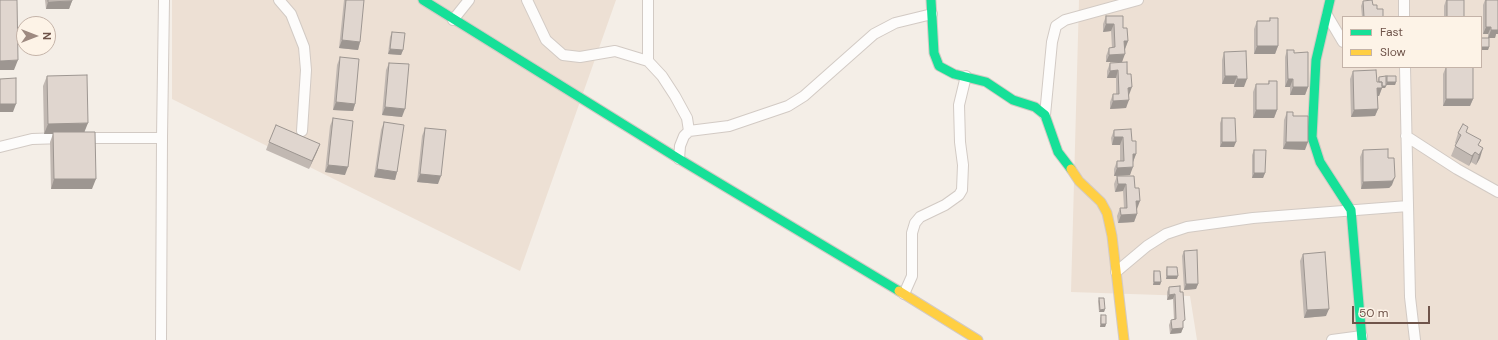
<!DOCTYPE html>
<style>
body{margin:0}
#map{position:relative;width:1498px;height:340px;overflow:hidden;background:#f4eee7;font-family:"DM Sans",sans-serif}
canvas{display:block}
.legend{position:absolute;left:1342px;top:16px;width:140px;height:52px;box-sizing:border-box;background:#fdf3e7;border:1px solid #c4b3a8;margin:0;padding:5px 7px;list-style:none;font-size:12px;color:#6f544a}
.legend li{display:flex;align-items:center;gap:8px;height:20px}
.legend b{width:20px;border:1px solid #c4b3a8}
.north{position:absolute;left:16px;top:16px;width:40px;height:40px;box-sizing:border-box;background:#fdf3e7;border:1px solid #c4b3a8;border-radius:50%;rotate:90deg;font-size:11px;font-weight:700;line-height:16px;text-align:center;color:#6f544a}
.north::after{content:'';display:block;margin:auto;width:14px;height:18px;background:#9e8a81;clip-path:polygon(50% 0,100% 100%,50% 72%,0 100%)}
.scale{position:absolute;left:1352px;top:306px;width:78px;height:18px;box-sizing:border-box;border:2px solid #6f544a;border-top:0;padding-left:5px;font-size:12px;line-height:14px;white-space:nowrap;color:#6f544a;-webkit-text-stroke:3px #fdf3e7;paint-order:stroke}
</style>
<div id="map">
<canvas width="1498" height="340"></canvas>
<ul class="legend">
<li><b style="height:5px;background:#16e098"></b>Fast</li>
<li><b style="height:5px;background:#ffcf43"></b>Slow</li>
</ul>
<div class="north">N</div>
<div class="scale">50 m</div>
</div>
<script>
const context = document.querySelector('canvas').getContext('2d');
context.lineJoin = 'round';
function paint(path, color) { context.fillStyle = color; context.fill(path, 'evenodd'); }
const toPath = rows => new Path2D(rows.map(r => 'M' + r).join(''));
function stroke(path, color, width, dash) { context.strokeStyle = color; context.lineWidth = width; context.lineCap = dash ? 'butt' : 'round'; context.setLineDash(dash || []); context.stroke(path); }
paint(toPath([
 [172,0,616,0,520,271,172,99],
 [1079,0,1498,0,1498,340,1197,340,1190,296,1071,292],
 [1343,17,1481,17,1481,67,1343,67]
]), '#ede0d4');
const street = toPath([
 [279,0,291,14,304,47,306,70,302,131],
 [527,0,546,40,563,55,580,57,615,51,648,61,662,76,675,96,687,118,689,131],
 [1404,0,1404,17],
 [1327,15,1343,42],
 [453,20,469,0],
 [648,61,648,0],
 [1405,67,1410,297,1415,340],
 [1045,115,1052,42,1056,26,1065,20,1138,0],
 [1406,136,1457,169,1498,192],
 [82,138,162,138],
 [0,147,32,139,64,138],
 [679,159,680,146,684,136,689,131,729,126,788,106,804,96,874,34,895,23,932,14],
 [1116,272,1147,246,1166,234,1187,227,1253,218,1408,206],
 [904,294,912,276,912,233,915,223,920,217,945,205,959,195,962,190,963,165,960,142,959,105,966,76],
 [161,340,162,138,164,0],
 [1332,340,1362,336]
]);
const fast = toPath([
 [423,0,679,159,899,291],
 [931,0,934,53,939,66,954,74,986,82,1013,100,1035,107,1045,115,1058,152,1071,169],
 [1330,0,1316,60,1312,137,1320,162,1351,210,1362,340]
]);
const slow = toPath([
 [1071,169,1079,181,1101,202,1107,213,1112,236,1124,340],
 [899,291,978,340]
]);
stroke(street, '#d2cac4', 12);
stroke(fast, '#d3cac4', 11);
stroke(slow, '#d3cac4', 11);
stroke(street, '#fdfcfb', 10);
stroke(fast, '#16e098', 9);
stroke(slow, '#ffcf43', 9);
paint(toPath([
 [45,0,72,0,72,1,69,9,46,9],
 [344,0,346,0,360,42,358,50,339,48],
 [1446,0,1464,0,1464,17,1444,17,1444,6],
 [1485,0,1498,0,1498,34,1496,34,1495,38,1489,38,1489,47,1488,50,1481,50,1488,38,1488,34,1483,34,1483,5],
 [1363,1,1373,5,1377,9,1383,17,1362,17,1361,6],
 [1106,16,1123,28,1128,41,1125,49,1122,62,1106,62,1106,56,1109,48,1112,48,1111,31,1103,32,1103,24],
 [1270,18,1278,46,1275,54,1254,54,1254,29,1257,21,1269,21],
 [392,32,403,50,401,55,388,54,390,37],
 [1287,50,1294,53,1308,87,1305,95,1290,95,1290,87,1285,87,1285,57],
 [1224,52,1244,87,1234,87,1234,84,1222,84,1222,60],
 [340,57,355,104,353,111,333,110,337,65],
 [1127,62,1129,95,1126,108,1110,109,1110,102,1113,94,1116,94,1116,78,1107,78,1107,71,1110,63],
 [389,63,402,117,382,115,386,70],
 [1446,67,1473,99,1470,106,1443,106,1443,74],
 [1353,71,1377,82,1378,82,1378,79,1379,77,1386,78,1387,76,1396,82,1395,85,1386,85,1385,88,1382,88,1379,96,1377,96,1378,109,1375,116,1351,117,1350,79],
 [47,76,85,132,92,189,51,189,50,142,53,134,44,134,43,86],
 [1269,81,1277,110,1274,118,1253,118,1253,92,1256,84,1268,84],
 [1287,112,1305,150,1283,149,1284,120],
 [333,118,345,175,325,172,330,126],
 [1222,118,1234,147,1220,147,1220,123],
 [384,122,397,172,395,180,374,177,381,130],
 [425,128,438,184,417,182,422,136],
 [1114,130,1132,141,1136,154,1133,162,1130,175,1114,176,1114,169,1117,161,1120,161,1120,145,1112,145,1111,138],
 [1466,132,1479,146,1480,158,1476,165,1471,162,1469,166,1451,156,1456,144,1455,143,1458,133],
 [269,142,320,144,309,169,266,150],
 [1254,150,1265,173,1263,178,1252,178,1252,155],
 [1363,150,1388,158,1392,185,1389,188,1361,189,1360,157],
 [1117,176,1134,176,1137,209,1137,214,1134,222,1118,223,1117,216,1120,208,1124,208,1123,191,1115,192,1114,184],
 [1184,251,1198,284,1196,289,1184,290,1182,256],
 [1303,254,1326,316,1304,318,1300,261],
 [1167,267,1177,279,1166,279,1166,270],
 [1154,271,1161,282,1160,285,1153,285,1153,274],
 [1180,286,1183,328,1181,333,1170,334,1169,325,1171,320,1174,320,1173,299,1167,300,1167,292,1169,287],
 [1099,298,1105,309,1104,312,1099,312,1098,301],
 [1101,315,1106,324,1105,327,1100,327,1100,318]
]), '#c1b8b2');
paint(toPath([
 [72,1,69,9,46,9,48,2],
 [1106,24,1114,24,1111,31,1103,32],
 [1486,27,1491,27,1488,34,1483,34],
 [1498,27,1498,34,1496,34,1495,38,1488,38,1491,30],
 [342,40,360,42,358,50,339,48],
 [1124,41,1128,41,1125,49,1122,49],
 [1257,46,1278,46,1275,54,1254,54],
 [1481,47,1489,47,1488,50,1481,50],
 [390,49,403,50,401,55,388,54],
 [1125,54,1122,62,1106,62,1109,55],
 [18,60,14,70,0,70,0,61],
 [1118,70,1116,78,1107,78,1110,71],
 [1225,76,1237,76,1234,84,1222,84],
 [1237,79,1247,79,1244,87,1234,87],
 [1288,79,1293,79,1290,87,1285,87],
 [1387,82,1396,82,1395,85,1386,85],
 [1379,86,1386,86,1385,88,1382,88,1379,96,1374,96,1377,88],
 [1132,87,1129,95,1128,88],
 [1293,87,1308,87,1305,95,1290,95],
 [1446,99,1473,99,1470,106,1443,106],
 [1129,100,1126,108,1110,109,1113,101],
 [336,102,355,104,353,111,333,110],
 [0,104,16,104,13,112,0,112],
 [385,107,405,109,402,117,382,115],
 [1378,109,1375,116,1351,117,1354,110],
 [1256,110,1277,110,1274,118,1253,118],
 [88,123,84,133,53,132,53,134,44,134,48,124],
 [1114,137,1123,137,1120,145,1112,145],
 [1222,142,1236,142,1234,147,1220,147],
 [1286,142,1308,142,1305,150,1283,149],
 [320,144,317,152,309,169,312,161],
 [1483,148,1480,158,1476,165,1479,155],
 [1475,152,1471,162,1469,166,1472,156],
 [1133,154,1136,154,1133,162,1130,162],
 [328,165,348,167,345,175,325,172],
 [1133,167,1130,175,1114,176,1117,168],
 [377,169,397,172,395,180,374,177],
 [1254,173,1265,173,1263,178,1252,178],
 [420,174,441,176,438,184,417,182],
 [1395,177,1392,185,1389,188,1361,189,1363,182],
 [54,179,96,179,92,189,51,189],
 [1118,184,1126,184,1123,191,1115,192],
 [1136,201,1140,201,1137,209,1133,209],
 [1137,214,1134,222,1118,223,1121,215],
 [1167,276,1178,276,1177,279,1166,279],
 [1154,282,1161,282,1160,285,1153,285],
 [1186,284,1198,284,1196,289,1184,290],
 [1175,294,1173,299,1167,300,1169,295],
 [1105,309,1104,312,1099,312,1100,310],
 [1329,309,1326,316,1304,318,1307,310],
 [1101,324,1106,324,1105,327,1100,327],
 [1183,328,1181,333,1170,334,1172,329]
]), '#9d9691');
const building = toPath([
 [0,0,17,0,18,60,0,61,0,0],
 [48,0,72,0,72,1,48,2,48,0],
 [346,0,364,0,360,42,342,40,346,0],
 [1372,0,1373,5,1377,5,1377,9,1383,9,1383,17,1364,17,1363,1,1372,0],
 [1447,0,1464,0,1464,17,1447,17,1447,0],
 [1486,0,1498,0,1498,30,1491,30,1491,27,1486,27,1486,0],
 [1106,16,1123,16,1123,28,1127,28,1128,41,1124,41,1125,54,1109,55,1109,48,1115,47,1114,24,1106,24,1106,16],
 [1270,18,1278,18,1278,46,1257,46,1257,21,1270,21,1270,18],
 [392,32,405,33,403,50,390,49,392,32],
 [1481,38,1489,38,1489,47,1481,47,1481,38],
 [1287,50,1294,50,1294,53,1308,52,1308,87,1293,87,1293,79,1288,79,1287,50],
 [1246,51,1247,79,1237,79,1237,76,1225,76,1224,52,1246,51],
 [340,57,359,59,355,104,336,102,340,57],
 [1127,62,1127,74,1131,74,1132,87,1128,88,1129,100,1113,101,1113,94,1119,94,1118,70,1110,71,1110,63,1127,62],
 [389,63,409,64,405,109,385,107,389,63],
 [1446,67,1473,67,1473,99,1446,99,1446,67],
 [1376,70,1377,82,1382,82,1382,88,1377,88,1378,109,1354,110,1353,71,1376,70],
 [87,75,88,123,48,124,47,76,87,75],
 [1386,76,1386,86,1382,86,1382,82,1379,82,1379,77,1386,76],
 [1387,76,1396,76,1396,82,1387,82,1387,76],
 [16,78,16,104,0,104,0,79,16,78],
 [1269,81,1277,81,1277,110,1256,110,1256,84,1269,84,1269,81],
 [1287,112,1293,112,1293,116,1308,116,1308,142,1286,142,1287,112],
 [333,118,353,121,348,167,328,165,333,118],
 [1222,118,1235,118,1236,142,1222,142,1222,118],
 [384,122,404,125,397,172,377,169,384,122],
 [1463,124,1468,127,1466,132,1481,140,1478,145,1483,148,1479,155,1475,152,1472,156,1455,146,1461,135,1458,133,1463,124],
 [276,125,320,144,312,161,269,142,276,125],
 [425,128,446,130,441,176,420,174,425,128],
 [1131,129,1132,141,1136,141,1136,154,1133,154,1133,167,1117,168,1117,161,1124,161,1123,137,1114,137,1114,130,1131,129],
 [53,132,95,132,96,179,54,179,53,132],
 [1388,149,1388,158,1394,158,1395,177,1392,181,1363,182,1363,150,1388,149],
 [1254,150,1266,150,1265,173,1254,173,1254,150],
 [1117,176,1134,176,1135,188,1139,188,1140,201,1136,201,1137,214,1121,215,1120,208,1127,208,1126,184,1118,184,1117,176],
 [1197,250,1198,284,1186,284,1184,251,1197,250],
 [1325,252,1329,309,1307,310,1303,254,1325,252],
 [1167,267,1177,267,1178,276,1167,276,1167,267],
 [1154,271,1160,271,1161,282,1154,282,1154,271],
 [1180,286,1180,292,1183,292,1185,320,1183,321,1183,328,1172,329,1171,320,1176,319,1175,294,1169,295,1169,287,1180,286],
 [1099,298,1104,298,1105,309,1100,310,1099,298],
 [1101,315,1106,315,1106,324,1101,324,1101,315]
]);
paint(building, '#e0d6cf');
stroke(building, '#9d9691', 1);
</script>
